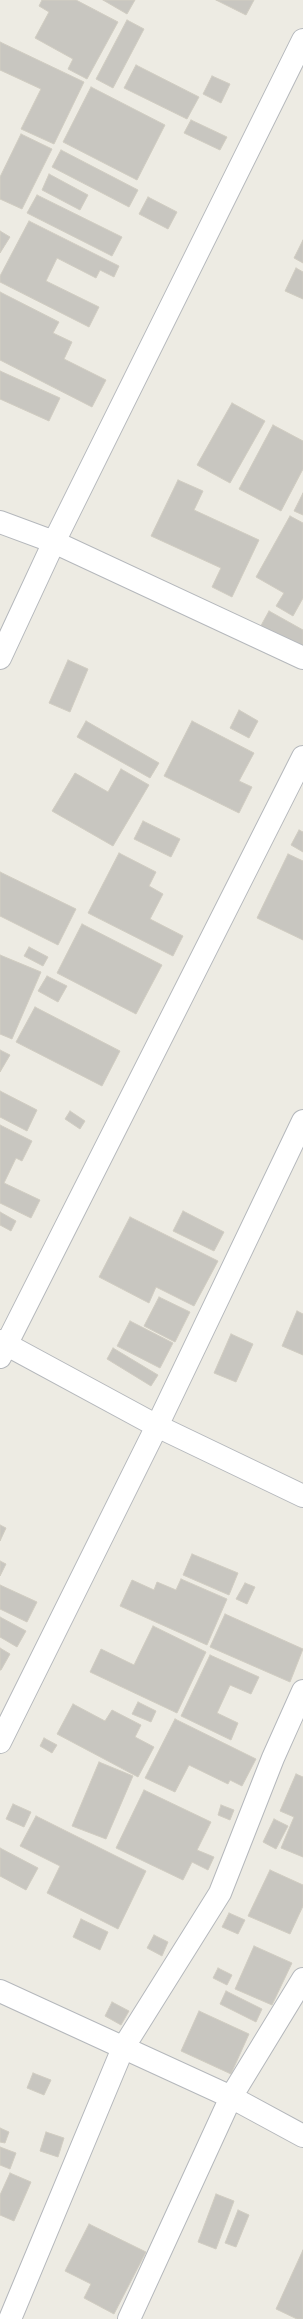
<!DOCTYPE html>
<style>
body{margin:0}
canvas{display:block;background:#edebe3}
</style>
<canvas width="303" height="2319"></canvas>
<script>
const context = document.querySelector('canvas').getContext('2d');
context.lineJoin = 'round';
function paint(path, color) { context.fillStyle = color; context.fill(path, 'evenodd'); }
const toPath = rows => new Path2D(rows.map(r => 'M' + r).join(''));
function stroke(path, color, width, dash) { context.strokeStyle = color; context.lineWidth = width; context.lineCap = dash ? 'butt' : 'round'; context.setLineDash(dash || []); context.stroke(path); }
const building = toPath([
 [42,0,76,0,118,22,87,79,68,69,73,59,35,38,49,12,39,6,42,0],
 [103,0,135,0,127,14,103,0],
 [216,0,254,0,246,15,216,0],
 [127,20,144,29,113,88,96,79,127,20],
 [0,42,84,82,54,144,21,129,41,89,0,70,0,42],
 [136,65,199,97,187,119,124,88,136,65],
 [212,76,230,84,221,103,203,94,212,76],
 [91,87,165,125,137,180,63,142,91,87],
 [191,120,227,137,220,150,184,133,191,120],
 [21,134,52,149,22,209,0,199,0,177,21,134],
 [61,150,138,190,129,207,52,167,61,150],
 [49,174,88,195,80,210,42,190,49,174],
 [37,195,122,237,112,256,27,213,37,195],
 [148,197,177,212,168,229,139,214,148,197],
 [29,221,119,266,114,277,100,270,96,278,57,258,46,281,99,307,89,327,0,282,0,276,29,221],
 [0,231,10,237,0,253,0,231],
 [303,240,303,263,294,258,303,240],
 [296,268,303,272,303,299,285,291,296,268],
 [0,292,59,322,53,333,72,342,64,359,106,380,92,407,0,360,0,292],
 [0,371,60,398,49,421,0,399,0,371],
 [232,403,265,421,230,483,197,465,232,403],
 [273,425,303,441,303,469,281,511,239,489,273,425],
 [178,480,203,491,194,510,259,540,232,597,212,587,221,568,151,536,178,480],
 [303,493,303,515,294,511,303,493],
 [290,516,303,523,303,598,293,616,276,606,284,593,256,577,290,516],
 [269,611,303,630,303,655,258,631,269,611],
 [68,660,88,669,70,712,49,703,68,660],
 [239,710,258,721,249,738,230,728,239,710],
 [86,721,159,763,150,778,77,737,86,721],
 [192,721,254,753,239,781,252,787,239,813,164,776,192,721],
 [121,769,149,785,113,846,52,811,75,773,108,792,121,769],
 [143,821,180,839,171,857,134,839,143,821],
 [299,830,303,832,303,852,291,845,299,830],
 [119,853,156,872,149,886,163,894,150,919,183,936,173,956,88,913,119,853],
 [288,854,303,861,303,940,257,918,288,854],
 [0,872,76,909,58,945,0,916,0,872],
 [82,924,162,965,136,1014,57,973,82,924],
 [29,947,48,957,43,966,24,956,29,947],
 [0,955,41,972,12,1039,0,1034,0,955],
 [47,976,67,986,58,1002,38,991,47,976],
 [35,1007,120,1051,102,1086,16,1042,35,1007],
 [0,1050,10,1055,0,1072,0,1050],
 [0,1091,37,1110,27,1131,0,1117,0,1091],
 [70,1111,85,1121,80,1129,65,1119,70,1111],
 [0,1125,32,1141,22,1161,16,1158,4,1183,40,1200,31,1218,0,1203,0,1125],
 [183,1211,224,1232,214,1251,173,1231,183,1211],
 [0,1212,16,1221,11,1231,0,1225,0,1212],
 [130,1217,218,1261,194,1306,156,1287,149,1303,99,1277,130,1217],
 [159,1297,190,1312,175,1342,144,1326,159,1297],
 [297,1311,303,1314,303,1355,282,1346,297,1311],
 [130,1321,173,1343,160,1368,117,1346,130,1321],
 [231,1334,253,1344,236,1382,214,1373,231,1334],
 [113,1348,158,1375,151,1386,107,1359,113,1348],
 [0,1525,6,1528,0,1541,0,1525],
 [192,1554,238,1573,229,1595,183,1575,192,1554],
 [0,1561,6,1564,0,1576,0,1561],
 [181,1579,227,1599,207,1645,120,1606,132,1580,154,1590,157,1582,176,1590,181,1579],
 [245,1583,255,1587,247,1604,236,1599,245,1583],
 [0,1585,37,1602,27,1622,0,1609,0,1585],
 [225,1614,303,1649,290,1682,210,1647,225,1614],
 [0,1617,26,1631,17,1647,0,1637,0,1617],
 [153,1626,206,1652,177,1713,90,1672,101,1649,134,1665,153,1626],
 [0,1648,10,1654,1,1670,0,1670,0,1648],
 [210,1655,259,1677,251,1694,230,1685,217,1713,238,1723,231,1740,181,1716,210,1655],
 [138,1702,156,1711,151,1722,132,1714,138,1702],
 [73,1704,105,1721,112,1710,141,1725,135,1737,154,1747,138,1777,57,1734,73,1704],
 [175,1719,256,1759,242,1786,230,1780,228,1784,189,1765,175,1792,145,1778,175,1719],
 [44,1738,57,1745,52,1753,40,1746,44,1738],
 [99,1762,133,1776,106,1839,72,1826,99,1762],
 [296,1774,303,1777,303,1857,281,1848,294,1817,280,1811,296,1774],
 [144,1790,211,1822,197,1850,214,1857,208,1870,192,1862,183,1880,116,1848,144,1790],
 [13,1804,31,1812,24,1827,6,1819,13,1804],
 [221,1805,234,1810,230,1820,218,1815,221,1805],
 [36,1816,146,1871,118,1929,47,1893,60,1866,20,1846,36,1816],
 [274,1819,288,1826,276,1849,263,1842,274,1819],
 [0,1848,38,1868,26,1890,0,1876,0,1848],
 [270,1870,303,1885,303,1906,290,1934,248,1916,270,1870],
 [229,1913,245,1920,238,1934,222,1927,229,1913],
 [81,1919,108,1932,100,1950,73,1937,81,1919],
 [154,1935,168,1942,162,1956,147,1948,154,1935],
 [254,1946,292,1963,272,2005,235,1989,254,1946],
 [218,1968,232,1975,227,1985,213,1978,218,1968],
 [226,1991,262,2009,256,2022,220,2004,226,1991],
 [112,2002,129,2011,121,2025,105,2016,112,2002],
 [199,2011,249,2034,231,2074,181,2051,199,2011],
 [33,2073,51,2080,44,2095,27,2088,33,2073],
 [0,2128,9,2132,5,2143,0,2142,0,2128],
 [46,2132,64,2138,58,2157,40,2151,46,2132],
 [0,2147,16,2153,10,2169,0,2165,0,2147],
 [10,2173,31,2182,14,2221,0,2215,0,2195,10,2173],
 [216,2194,234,2201,216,2249,198,2242,216,2194],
 [238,2210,249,2215,236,2247,225,2243,238,2210],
 [89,2224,146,2252,114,2314,84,2298,91,2284,65,2271,89,2224],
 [303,2250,303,2319,297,2319,276,2309,303,2250]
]);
paint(building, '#c8c6c0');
stroke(building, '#d1cdc2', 1);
const minor = toPath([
 [0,522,54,542,303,658],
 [0,658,54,542,303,40],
 [0,1341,157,1426,303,1496],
 [0,1357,303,757],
 [0,1742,157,1426,303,1121],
 [0,1991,231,2097,303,2136],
 [10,2319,123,2048,220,1893,273,1758,303,1691],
 [129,2319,231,2097,303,1979]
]);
stroke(minor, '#b5b8bc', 24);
stroke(minor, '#fff', 22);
</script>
